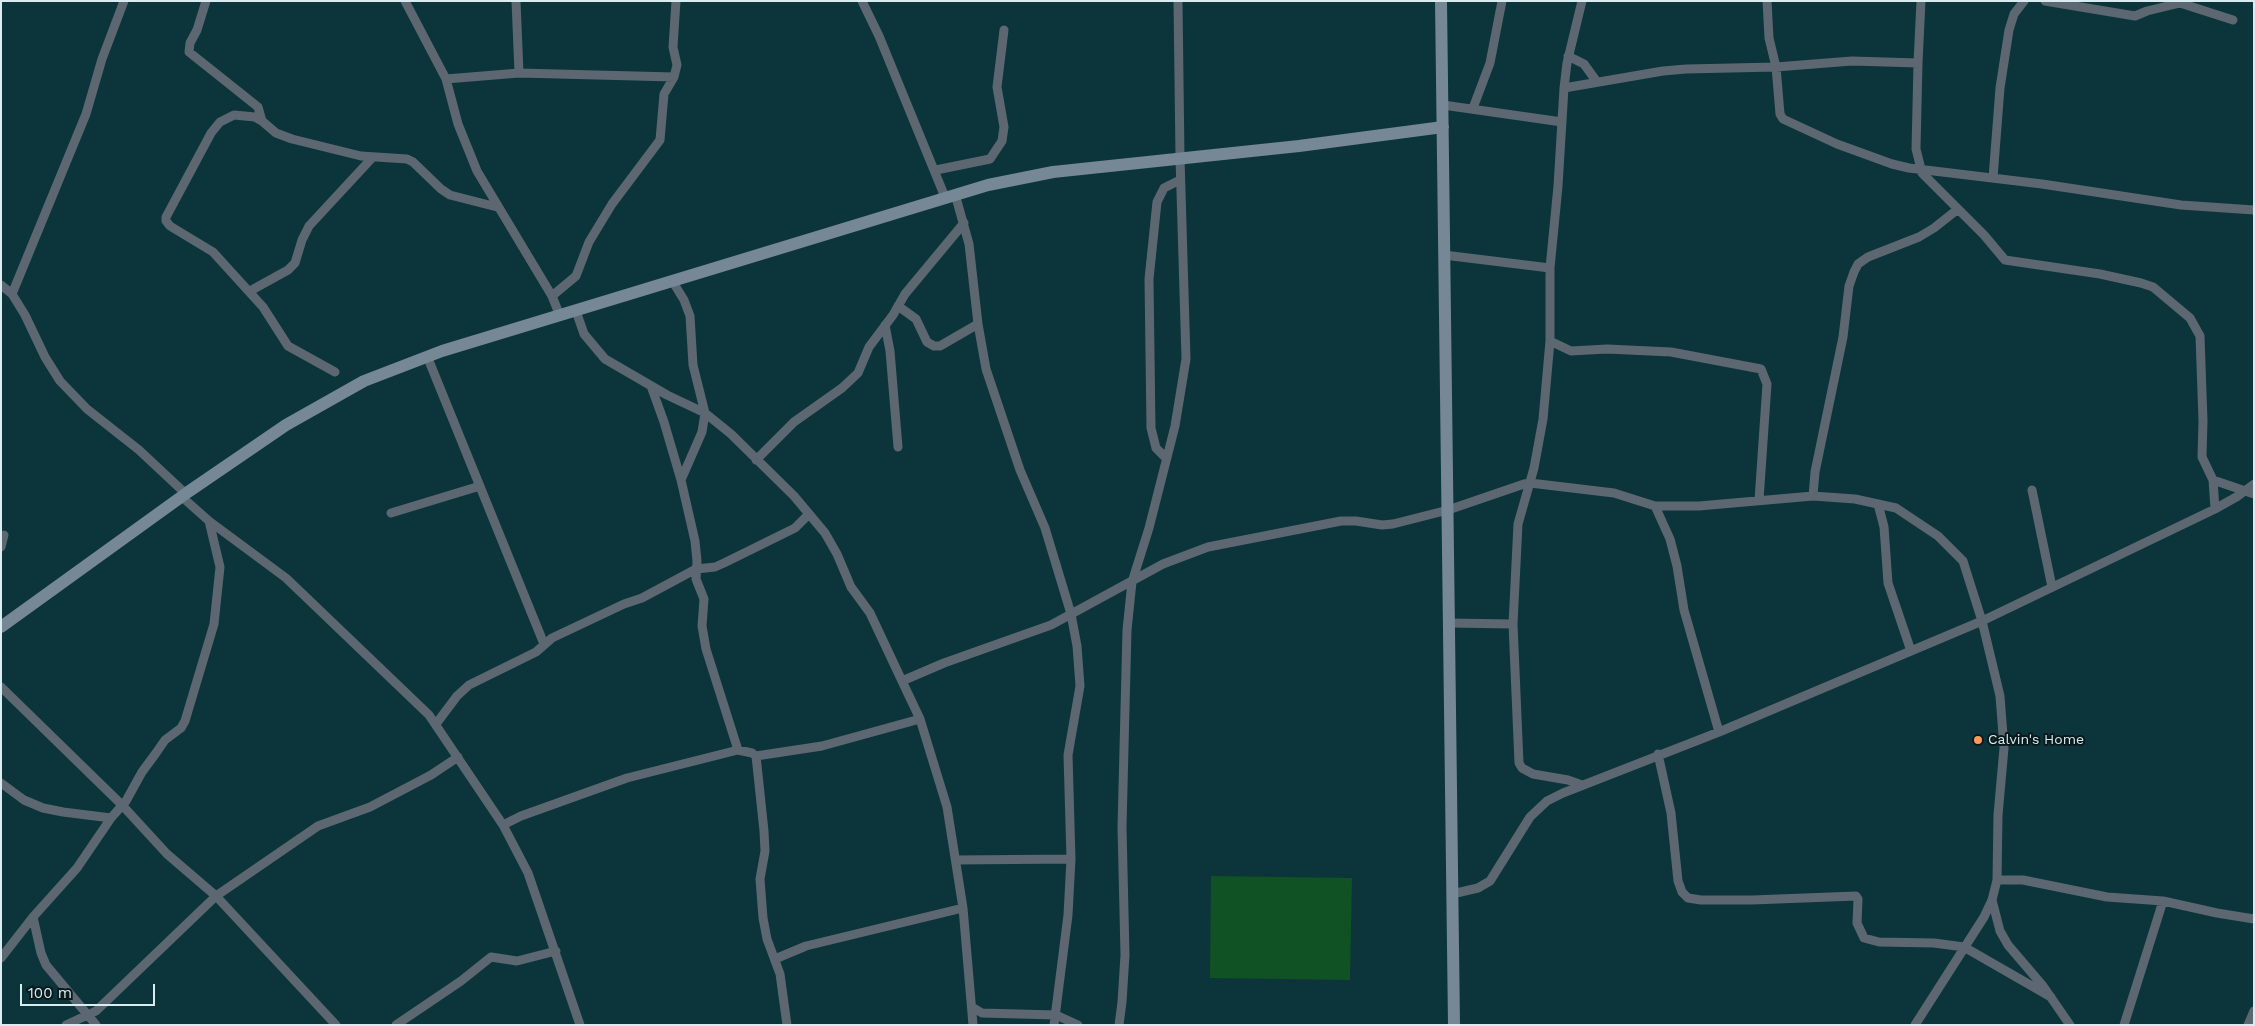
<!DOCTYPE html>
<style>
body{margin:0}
#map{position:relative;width:2255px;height:1026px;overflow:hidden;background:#0c343b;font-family:"Work Sans",sans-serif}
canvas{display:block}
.frame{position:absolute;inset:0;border:2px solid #d8ecf1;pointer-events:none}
.scale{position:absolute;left:20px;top:984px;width:135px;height:22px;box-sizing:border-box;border:2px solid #d8ecf1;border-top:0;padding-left:6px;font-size:15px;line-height:18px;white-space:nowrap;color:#d8ecf1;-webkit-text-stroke:4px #09191c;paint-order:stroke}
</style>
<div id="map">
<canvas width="2255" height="1026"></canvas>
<div class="frame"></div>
<div class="scale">100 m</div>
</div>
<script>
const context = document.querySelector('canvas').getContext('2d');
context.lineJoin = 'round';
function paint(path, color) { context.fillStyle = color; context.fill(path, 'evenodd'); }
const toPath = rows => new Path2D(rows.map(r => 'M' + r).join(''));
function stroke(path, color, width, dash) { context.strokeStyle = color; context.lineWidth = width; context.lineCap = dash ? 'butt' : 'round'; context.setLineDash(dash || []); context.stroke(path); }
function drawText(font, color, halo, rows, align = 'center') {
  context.font = font + ' "Work Sans",sans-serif'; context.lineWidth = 4; context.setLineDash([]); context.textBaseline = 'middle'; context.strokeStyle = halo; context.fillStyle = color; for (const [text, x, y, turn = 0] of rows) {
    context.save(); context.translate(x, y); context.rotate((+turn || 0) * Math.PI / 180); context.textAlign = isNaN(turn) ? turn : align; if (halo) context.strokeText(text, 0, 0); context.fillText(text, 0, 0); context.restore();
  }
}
paint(toPath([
 [1211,876,1352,878,1350,980,1210,978]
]), '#115224');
stroke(toPath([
 [124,1,102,59,86,114,12,294,25,315,45,357,60,381,87,409,139,450,186,494],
 [206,1,197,30,190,43,189,52,258,107,262,121],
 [405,1,446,79,458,124,477,171,552,296,560,316],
 [516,1,519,73],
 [862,1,879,36,945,197],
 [1767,1,1769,38,1776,67,1780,114,1783,119,1837,144,1892,164,1909,168,2042,184,2181,205,2254,210],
 [1921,1,1918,63,1916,149,1922,173,1984,235,2005,260,2100,274,2141,283,2153,287,2190,318,2200,336,2203,421,2202,457,2213,480,2215,509],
 [2045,1,2135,16,2147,11,2180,3,2233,20],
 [1568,56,1584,64,1597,82],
 [446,79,519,73,674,77],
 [1564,88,1567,63,1582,1],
 [1443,105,1562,122],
 [1473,108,1490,63,1502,1],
 [936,170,990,159,1002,141,1004,127,997,87,1004,30],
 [1993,178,2000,88,2009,30,2014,14,2024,1],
 [955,194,969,244,978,324,986,369,1020,470,1045,528,1071,614,1077,646,1080,686,1068,755,1071,859,1068,915,1054,1025],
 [1444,255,1550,268],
 [673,282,684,300,690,316,693,365,705,413,702,432,681,480],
 [1,285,12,294],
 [250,291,288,270,295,263,302,240,309,226,372,158],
 [552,296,576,276,589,242,612,204,660,140,664,94,674,77,677,65,673,47,676,1],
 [898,306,916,319,927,342,934,346,940,346,978,324],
 [576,311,584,334,605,359,667,395,705,413,731,434,794,496,825,533,837,554,851,587,870,613,902,681,944,663,1051,625,1163,564,1208,547,1341,521,1356,521,1382,525,1393,524,1448,510,1524,484,1530,483,1614,493,1655,506,1699,506,1813,496,1855,499,1896,508,1938,536,1963,561,1982,621,2000,696,2004,748,1998,815,1997,880,1992,900,1984,917,1915,1025],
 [885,325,890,351,898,447],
 [1550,341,1571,351,1607,349,1671,352,1761,369,1767,384,1759,500],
 [427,356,544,644],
 [335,372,288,346,263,307,213,252,170,226,166,221,166,217,211,133,220,122,234,115,255,117,262,121,276,133,292,139,361,156,407,159,413,162,441,189,450,195,497,207],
 [651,386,664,422,681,480,695,541,697,561,696,579,704,599,702,626,706,649,738,750],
 [1166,458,1156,448,1151,428,1149,279,1157,202,1164,188,1180,180],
 [756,460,794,422,842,388,858,373,869,347,893,315,905,294,964,223],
 [2213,480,2254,494],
 [2032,490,2052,587],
 [1813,496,1815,472,1843,337,1849,286,1854,272,1858,264,1868,257,1919,237,1934,228,1958,209],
 [182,497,209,521,286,578,429,715,503,825,528,873,580,1025],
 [1878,504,1884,527,1888,583,1911,651],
 [1655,506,1670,539,1677,566,1684,610,1719,732],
 [391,513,480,486],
 [1,547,4,535],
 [1449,623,1513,624],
 [902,681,920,719,947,807,963,908,973,1025],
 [1,687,122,805,167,854,216,896,336,1025],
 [436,724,457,696,469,685,536,652,552,638,624,604,642,598,696,569,715,567,724,563,795,528,809,514],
 [1658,754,1671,813,1678,881,1682,892,1688,898,1701,900,1752,900,1856,896,1858,899,1857,923,1864,938,1879,942,1934,943,1964,947,2051,997],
 [756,756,822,746,920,719],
 [1,783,24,800,43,808,63,812,111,818],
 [1582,785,1568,780,1533,774,1522,768,1519,763,1513,624,1518,524,1534,468,1543,419,1550,341,1550,268,1558,186,1564,88,1663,71,1686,69,1776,67,1852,61,1918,63],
 [503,825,521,816,627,778,738,750,752,753,756,756,764,831,765,851,760,879,763,918,767,939,780,974,787,1025],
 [956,860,1071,859],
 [1997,880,2023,880,2107,897,2163,901,2217,913,2254,919],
 [1452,894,1478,888,1490,881,1530,817,1547,801,1563,793,1719,732,1982,621,2215,509,2238,496,2254,484],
 [1992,900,2000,931,2008,945,2043,986,2070,1025],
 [33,917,41,953,46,965,96,1025],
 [1,958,33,917,77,868,111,818,126,801,142,772,156,753,165,740,181,728,185,721,214,624,220,567,209,521],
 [775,959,806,946,963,908],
 [972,1007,982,1013,1056,1015,1078,1025],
 [66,1025,96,1011,216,896,318,826,370,807,431,775,458,757],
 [396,1025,461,981,491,957,517,961,556,951],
 [1119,1025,1122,1002,1125,955,1122,827,1127,630,1132,582,1149,528,1175,426,1186,359,1180,158,1178,1],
 [2124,1025,2163,901],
 [2248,1025,2254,1011]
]), '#5c6771', 9);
stroke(toPath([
 [1441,1,1454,1025],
 [1,627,188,492,286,425,364,381,442,351,988,185,1053,172,1299,146,1443,127]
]), '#768796', 12);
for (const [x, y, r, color] of [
 [1978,740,5,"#ff9b5a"]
]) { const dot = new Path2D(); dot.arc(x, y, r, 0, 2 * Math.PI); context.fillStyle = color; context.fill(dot); stroke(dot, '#09191c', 2); }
drawText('14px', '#d8ecf1', '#09191c', [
 ["Calvin's Home",1988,740]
], 'left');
</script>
